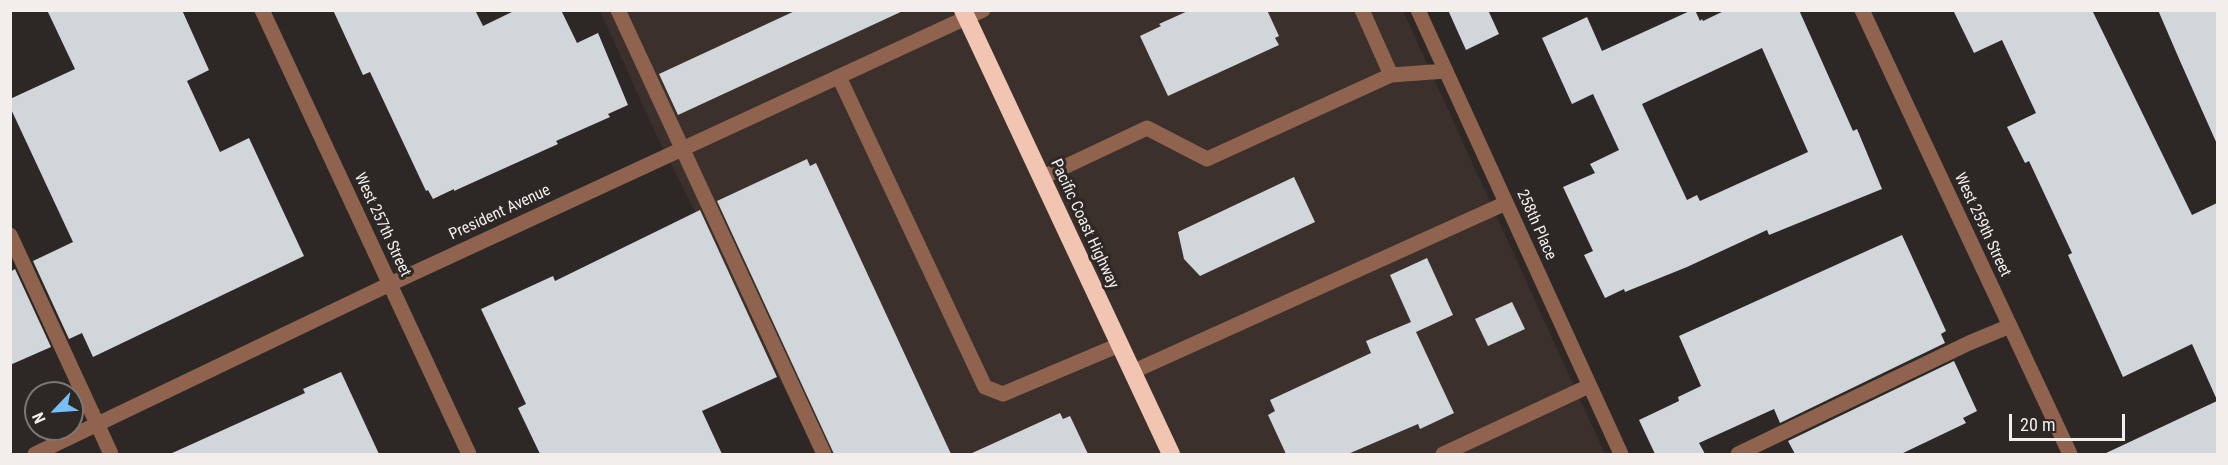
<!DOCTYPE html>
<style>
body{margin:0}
#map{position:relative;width:2228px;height:465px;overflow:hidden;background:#2d2826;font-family:"Roboto Condensed",sans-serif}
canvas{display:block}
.frame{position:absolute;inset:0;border:12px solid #f1eeec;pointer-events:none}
.north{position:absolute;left:24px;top:381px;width:60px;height:60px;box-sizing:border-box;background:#2d2826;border:2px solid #7b7775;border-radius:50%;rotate:245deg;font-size:16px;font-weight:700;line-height:24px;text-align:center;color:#f1eeec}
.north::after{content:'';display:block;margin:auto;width:21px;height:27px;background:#76c0f7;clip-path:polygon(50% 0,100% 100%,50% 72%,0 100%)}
.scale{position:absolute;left:2009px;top:414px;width:116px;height:27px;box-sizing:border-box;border:3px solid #f1eeec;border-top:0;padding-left:8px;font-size:18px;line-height:21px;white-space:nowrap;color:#f1eeec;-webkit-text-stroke:4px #2d2826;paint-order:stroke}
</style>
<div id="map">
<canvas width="2228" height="465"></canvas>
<div class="frame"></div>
<div class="north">N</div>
<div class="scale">20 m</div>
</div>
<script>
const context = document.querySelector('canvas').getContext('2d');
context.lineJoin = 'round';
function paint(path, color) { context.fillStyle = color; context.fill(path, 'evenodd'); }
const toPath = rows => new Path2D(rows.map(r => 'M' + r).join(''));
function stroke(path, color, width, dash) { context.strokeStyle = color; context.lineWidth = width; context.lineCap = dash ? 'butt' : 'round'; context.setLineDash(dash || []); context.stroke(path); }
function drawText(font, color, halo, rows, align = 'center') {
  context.font = font + ' "Roboto Condensed",sans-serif'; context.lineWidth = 6; context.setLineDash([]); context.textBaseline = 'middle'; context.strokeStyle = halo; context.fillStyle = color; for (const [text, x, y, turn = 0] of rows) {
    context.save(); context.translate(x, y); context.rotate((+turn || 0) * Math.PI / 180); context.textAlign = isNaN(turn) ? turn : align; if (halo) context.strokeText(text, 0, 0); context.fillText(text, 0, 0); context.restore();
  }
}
paint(toPath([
 [600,11,1403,11,1605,454,817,454,656,134]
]), '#3b302b');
paint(toPath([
 [47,10,182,10,209,70,187,81,220,152,249,138,304,256,93,357,82,333,69,339,33,261,73,242,10,107,10,99,75,69],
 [333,10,475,10,483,26,516,10,561,10,577,43,598,33,628,105,608,114,610,117,556,141,558,144,454,191,454,189,433,199,428,190,426,191,370,72,363,75],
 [797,10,905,10,678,115,659,74],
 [1190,10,1267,10,1279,36,1275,38,1279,45,1168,96,1140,36,1161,26,1159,24],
 [1448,10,1488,10,1499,34,1466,50],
 [1692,10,1695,10,1700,21,1702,19,1703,21,1726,10,1799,10,1853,131,1857,129,1882,189,1769,235,1767,230,1687,267,1625,292,1624,289,1605,298,1584,255,1593,251,1563,187,1595,173,1590,164,1619,150,1593,94,1572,104,1542,38,1587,17,1602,51],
 [1762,48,1808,152,1700,201,1697,195,1687,200,1642,104],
 [1953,10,2092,10,2192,215,2217,203,2217,400,2192,344,2123,377,2068,255,2072,253,2029,161,2025,163,2007,127,2036,113,2002,40,1974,53],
 [2158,10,2217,10,2217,144,2180,61],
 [807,159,810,166,816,163,951,454,834,454,717,201],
 [1294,177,1315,222,1200,276,1184,259,1178,232],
 [700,210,777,377,702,411,722,454,540,454,518,408,526,404,481,309,553,276,555,281],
 [1902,235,1946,331,1941,334,1945,343,1780,423,1774,409,1699,443,1705,454,1655,454,1639,420,1679,401,1678,397,1701,386,1679,336],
 [1427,258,1453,315,1416,332,1454,413,1420,429,1418,424,1348,454,1286,454,1268,415,1275,411,1270,400,1371,353,1366,341,1411,322,1390,275],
 [15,269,51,347,10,365,10,272],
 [1512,302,1525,329,1488,346,1475,319],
 [1954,361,1977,411,1963,418,1966,423,1901,454,1795,454,1788,441],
 [341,372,379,454,170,454,305,393,303,389],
 [2217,401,2217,454,2104,454],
 [1060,413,1063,419,1070,416,1088,454,970,454]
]), '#d1d6db');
stroke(toPath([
 [262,10,469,454],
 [618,10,824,454],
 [1362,10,1391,75],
 [1418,10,1621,454],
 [1862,10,2070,454],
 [839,77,985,387,1003,394,1119,345],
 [1041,178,1147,128,1207,159,1391,75,1446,71],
 [10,235,111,454],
 [1132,372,1506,203],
 [35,454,390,284,983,10],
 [1443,454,1589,386],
 [1738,454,1969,343,2010,326]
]), '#8f634e', 15);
stroke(toPath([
 [963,10,1171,454]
]), '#f1c5b1', 18);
drawText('16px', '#f1eeec', '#2d2826', [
 ["President Avenue",500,213,-25],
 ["Pacific Coast Highway",1084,224,65],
 ["West 257th Street",382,225,65],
 ["258th Place",1536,225,66],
 ["West 259th Street",1982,225,65]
]);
</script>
